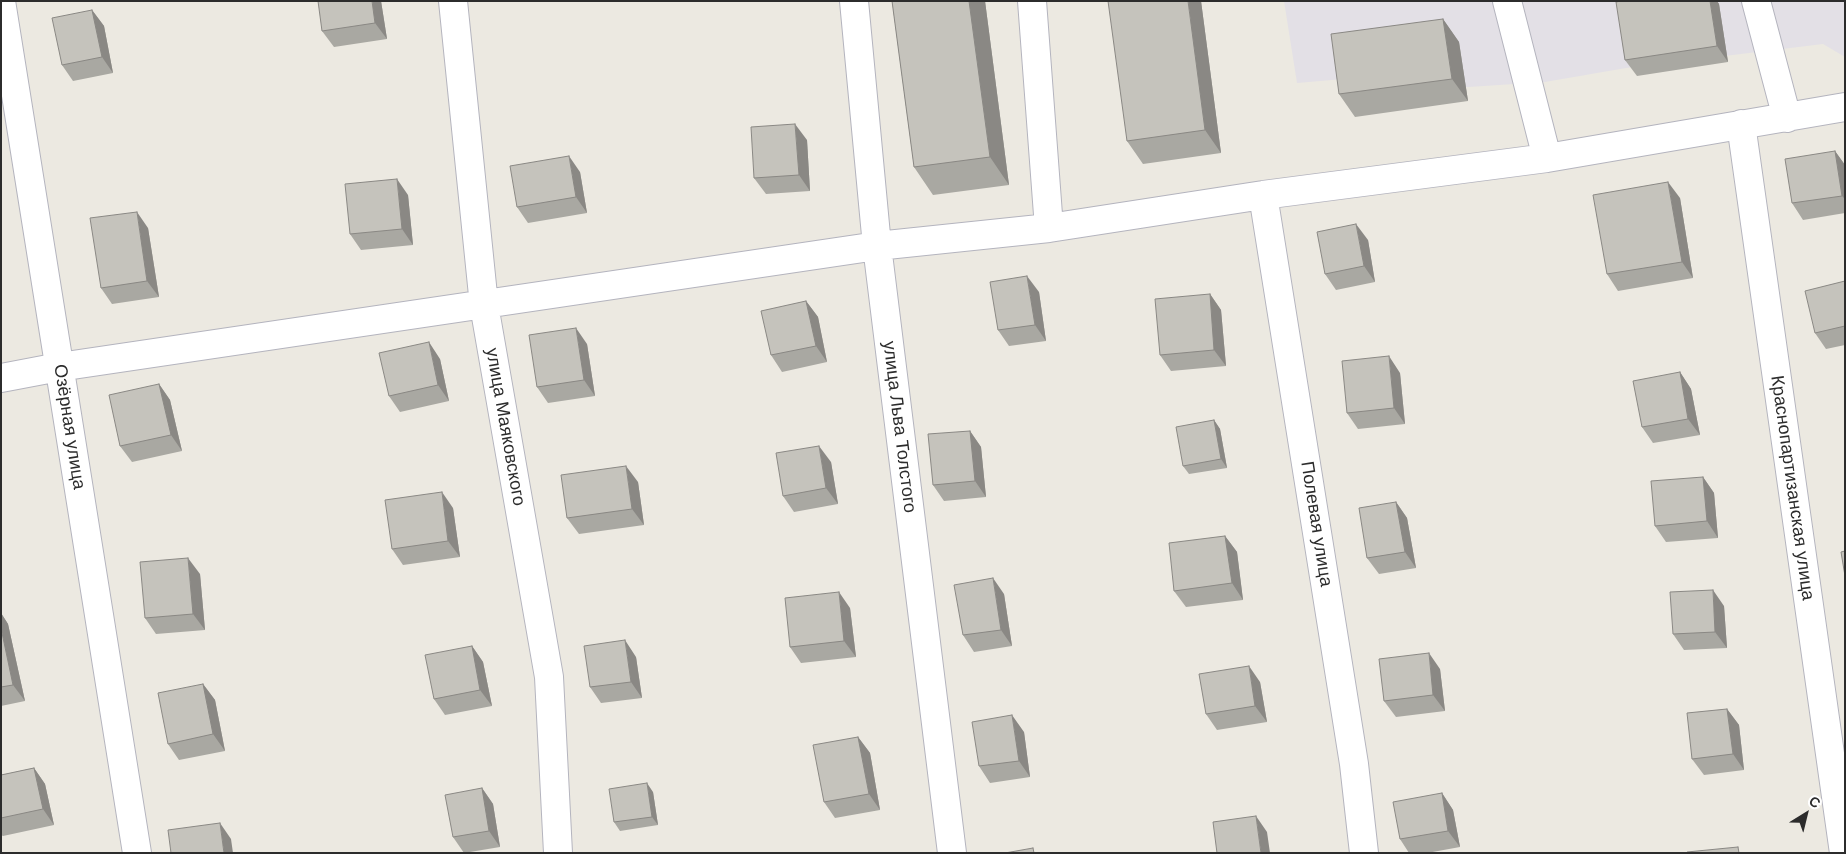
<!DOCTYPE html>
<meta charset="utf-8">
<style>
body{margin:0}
#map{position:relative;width:1846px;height:854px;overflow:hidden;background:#ece9e1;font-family:Helvetica,sans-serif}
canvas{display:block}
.frame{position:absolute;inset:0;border:2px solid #2c2c2c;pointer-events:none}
.north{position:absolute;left:1781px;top:789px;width:50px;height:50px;-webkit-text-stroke:4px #fff;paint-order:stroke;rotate:36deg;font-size:14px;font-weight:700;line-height:20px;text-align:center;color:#2c2c2c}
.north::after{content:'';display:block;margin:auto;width:18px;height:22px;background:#2c2c2c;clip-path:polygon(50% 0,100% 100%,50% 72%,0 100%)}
</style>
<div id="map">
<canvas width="1846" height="854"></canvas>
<div class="frame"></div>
<div class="north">С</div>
</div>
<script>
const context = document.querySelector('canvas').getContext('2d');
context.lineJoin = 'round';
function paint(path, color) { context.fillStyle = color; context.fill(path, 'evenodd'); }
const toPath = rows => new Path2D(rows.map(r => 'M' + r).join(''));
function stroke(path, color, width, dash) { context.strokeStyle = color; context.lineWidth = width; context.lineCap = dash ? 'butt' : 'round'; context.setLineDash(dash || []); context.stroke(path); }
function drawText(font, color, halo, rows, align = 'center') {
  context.font = font + ' Helvetica,sans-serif'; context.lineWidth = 4; context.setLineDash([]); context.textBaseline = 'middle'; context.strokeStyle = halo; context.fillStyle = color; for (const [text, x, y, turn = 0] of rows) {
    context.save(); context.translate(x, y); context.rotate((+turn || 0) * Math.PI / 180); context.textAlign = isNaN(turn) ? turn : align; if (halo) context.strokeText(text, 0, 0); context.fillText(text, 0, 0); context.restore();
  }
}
paint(toPath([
 [1284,1,1845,1,1845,57,1823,44,1626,68,1545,82,1346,95,1343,79,1297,83]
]), '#e3e0e6');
const minor = toPath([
 [1,1,137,853],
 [453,1,484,305,549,677,558,853],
 [854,1,877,246,952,853],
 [1032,1,1049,228],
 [1507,1,1547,158],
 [1756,1,1787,118],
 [1741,124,1844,853],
 [1263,195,1354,764,1364,853],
 [1,378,59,367,877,246,1049,228,1263,195,1547,158,1845,107]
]);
stroke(minor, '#b4b4be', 30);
stroke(minor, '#fff', 28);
paint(toPath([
 [381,1,387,39,334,47,322,31],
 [892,1,985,1,1009,185,933,195,914,167],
 [1201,1,1221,153,1143,164,1127,141],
 [1621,1,1717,1,1719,4,1728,62,1637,76,1625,60],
 [92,10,104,26,113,73,73,81,62,65],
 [1443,19,1459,42,1468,101,1355,117,1339,94],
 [807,140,810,191,766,194,754,178],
 [1835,151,1845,165,1845,213,1803,220,1792,203],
 [580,172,587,213,528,223,517,207],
 [408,195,413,245,361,250,350,234],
 [1680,198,1693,278,1618,291,1607,274],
 [148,228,159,297,112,304,101,288],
 [1368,240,1375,282,1336,290,1325,274],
 [1845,281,1845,345,1826,349,1815,333],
 [1039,292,1046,341,1009,346,998,330],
 [1210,294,1221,310,1226,366,1171,371,1160,355],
 [806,301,818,317,827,362,782,372,771,355],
 [587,344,595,396,548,403,537,387],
 [440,359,449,401,400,412,389,396],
 [1680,372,1691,389,1700,435,1653,443,1642,427],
 [1400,373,1405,424,1358,429,1347,413],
 [159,384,170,400,182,451,132,462,120,446],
 [1214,420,1220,429,1227,468,1189,474,1183,466],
 [970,431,981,447,986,497,944,501,933,485],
 [831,462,838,504,794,512,783,496],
 [1703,477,1714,493,1718,538,1666,542,1655,526],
 [638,482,644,525,579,534,567,518],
 [1396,502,1407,518,1416,568,1379,574,1367,558],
 [453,508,460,557,403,565,392,549],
 [1225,536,1237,552,1243,600,1186,607,1174,591],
 [200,574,205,630,156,634,145,618],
 [1004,594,1012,646,974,652,963,635],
 [1724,606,1727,648,1684,650,1673,634],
 [850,608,856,657,801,663,790,647],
 [1,613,8,624,25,701,1,706],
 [472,646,483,662,492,706,445,715,434,699],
 [636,657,642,698,601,703,590,687],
 [1440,669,1445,711,1396,717,1384,701],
 [1260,682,1267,722,1217,730,1206,714],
 [203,684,215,700,225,751,179,760,168,744],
 [1727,709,1739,725,1744,770,1704,775,1692,759],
 [1024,732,1030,777,990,783,979,766],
 [858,737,870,753,880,810,835,818,824,802],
 [34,768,45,784,54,825,3,836,1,835,1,775],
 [482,788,493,804,500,847,464,853,453,837],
 [653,792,658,825,620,831,614,822],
 [1442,793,1453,810,1460,847,1427,853,1409,853,1400,839]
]), '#a9a8a2');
paint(toPath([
 [372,1,381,1,387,39,375,23],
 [969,1,985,1,1009,185,990,157],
 [1188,1,1201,1,1221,153,1205,130],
 [1710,1,1717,1,1719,4,1728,62,1717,46],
 [92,10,104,26,113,73,102,57],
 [1443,19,1459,42,1468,101,1452,79],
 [795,124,807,140,810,191,799,175],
 [1835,151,1845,165,1845,199,1842,196],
 [569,156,580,172,587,213,576,197],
 [397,179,408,195,413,245,402,229],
 [1668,182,1680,198,1693,278,1682,262],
 [137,212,148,228,159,297,147,281],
 [1356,224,1368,240,1375,282,1364,266],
 [1027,276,1039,292,1046,341,1035,325],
 [1210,294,1221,310,1226,366,1214,350],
 [806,301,818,317,827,362,816,346],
 [576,328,587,344,595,396,584,380],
 [429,342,440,359,449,401,438,385],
 [1389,356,1400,373,1405,424,1394,408],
 [1680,372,1691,389,1700,435,1688,419],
 [159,384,170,400,182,451,171,435],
 [1214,420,1220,429,1227,468,1221,459],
 [970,431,981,447,986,497,975,481],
 [819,446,831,462,838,504,826,488],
 [626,466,638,482,644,525,632,509],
 [1703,477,1714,493,1718,538,1707,521],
 [442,492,453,508,460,557,448,541],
 [1396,502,1407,518,1416,568,1405,552],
 [1225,536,1237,552,1243,600,1232,583],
 [188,558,200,574,205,630,193,614],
 [993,578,1004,594,1012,646,1001,630],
 [1713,590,1724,606,1727,648,1715,632],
 [839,592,850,608,856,657,844,641],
 [1,613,8,624,25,701,13,685,1,628],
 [625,640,636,657,642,698,631,682],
 [472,646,483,662,492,706,480,690],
 [1429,653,1440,669,1445,711,1433,695],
 [1249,666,1260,682,1267,722,1255,706],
 [203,684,215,700,225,751,213,734],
 [1727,709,1739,725,1744,770,1733,754],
 [1012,715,1024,732,1030,777,1019,761],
 [858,737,870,753,880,810,869,794],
 [34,768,45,784,54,825,43,809],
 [647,783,653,792,658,825,652,817],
 [482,788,493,804,500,847,489,831],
 [1442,793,1453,810,1460,847,1448,831],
 [1256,816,1267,832,1270,853,1261,853],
 [220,823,231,839,233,853,224,853]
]), '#8a8884');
const building = toPath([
 [318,1,372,1,375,23,322,31,318,1],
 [892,1,969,1,990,157,914,167,892,1],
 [1108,1,1188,1,1205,130,1127,141,1108,1],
 [1621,1,1710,1,1717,46,1625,60,1616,2,1621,1],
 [92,10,102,57,62,65,52,18,92,10],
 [1443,19,1452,79,1339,94,1331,34,1443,19],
 [795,124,799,175,754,178,751,127,795,124],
 [1835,151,1842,196,1792,203,1785,159,1835,151],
 [569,156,576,197,517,207,510,166,569,156],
 [397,179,402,229,350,234,345,184,397,179],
 [1668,182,1682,262,1607,274,1593,195,1668,182],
 [137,212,147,281,101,288,90,218,137,212],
 [1356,224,1364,266,1325,274,1317,232,1356,224],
 [1027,276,1035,325,998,330,990,282,1027,276],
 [1845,281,1845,326,1815,333,1805,291,1845,281],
 [1210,294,1214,350,1160,355,1155,299,1210,294],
 [806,301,816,346,771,355,761,311,806,301],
 [576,328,584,380,537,387,529,335,576,328],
 [429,342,438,385,389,396,379,353,429,342],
 [1389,356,1394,408,1347,413,1342,361,1389,356],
 [1680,372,1688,419,1642,427,1633,381,1680,372],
 [159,384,171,435,120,446,109,395,159,384],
 [1214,420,1221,459,1183,466,1176,427,1214,420],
 [970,431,975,481,933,485,928,434,970,431],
 [819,446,826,488,783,496,776,453,819,446],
 [626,466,632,509,567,518,561,475,626,466],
 [1703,477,1707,521,1655,526,1651,481,1703,477],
 [442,492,448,541,392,549,385,500,442,492],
 [1396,502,1405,552,1367,558,1359,508,1396,502],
 [1225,536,1232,583,1174,591,1169,543,1225,536],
 [1845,551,1845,576,1841,552,1845,551],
 [188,558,193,614,145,618,140,562,188,558],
 [993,578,1001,630,963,635,954,585,993,578],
 [1713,590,1715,632,1673,634,1670,592,1713,590],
 [839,592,844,641,790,647,785,598,839,592],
 [1,628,13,685,1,687,1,628],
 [625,640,631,682,590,687,584,646,625,640],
 [472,646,480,690,434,699,425,655,472,646],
 [1429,653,1433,695,1384,701,1379,659,1429,653],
 [1249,666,1255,706,1206,714,1199,674,1249,666],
 [203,684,213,734,168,744,158,693,203,684],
 [1727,709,1733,754,1692,759,1687,713,1727,709],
 [1012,715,1019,761,979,766,972,722,1012,715],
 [858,737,869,794,824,802,813,745,858,737],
 [34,768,43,809,1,818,1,775,34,768],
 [647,783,652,817,614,822,609,789,647,783],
 [482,788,489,831,453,837,445,795,482,788],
 [1442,793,1448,831,1400,839,1393,802,1442,793],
 [1256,816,1261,853,1217,853,1213,822,1256,816],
 [220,823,224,853,171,853,168,830,220,823],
 [1738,847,1739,853,1687,853,1687,852,1738,847],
 [1033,848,1034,853,1005,853,1033,848]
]);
paint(building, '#c5c3bc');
stroke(building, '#8a8884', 1);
drawText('18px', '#2c2c2c', '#fff', [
 ["Озёрная улица",69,427,81],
 ["улица Маяковского",505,427,80],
 ["улица Льва Толстого",899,427,83],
 ["Краснопартизанская улица",1792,488,82],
 ["Полевая улица",1316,524,81]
]);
</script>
